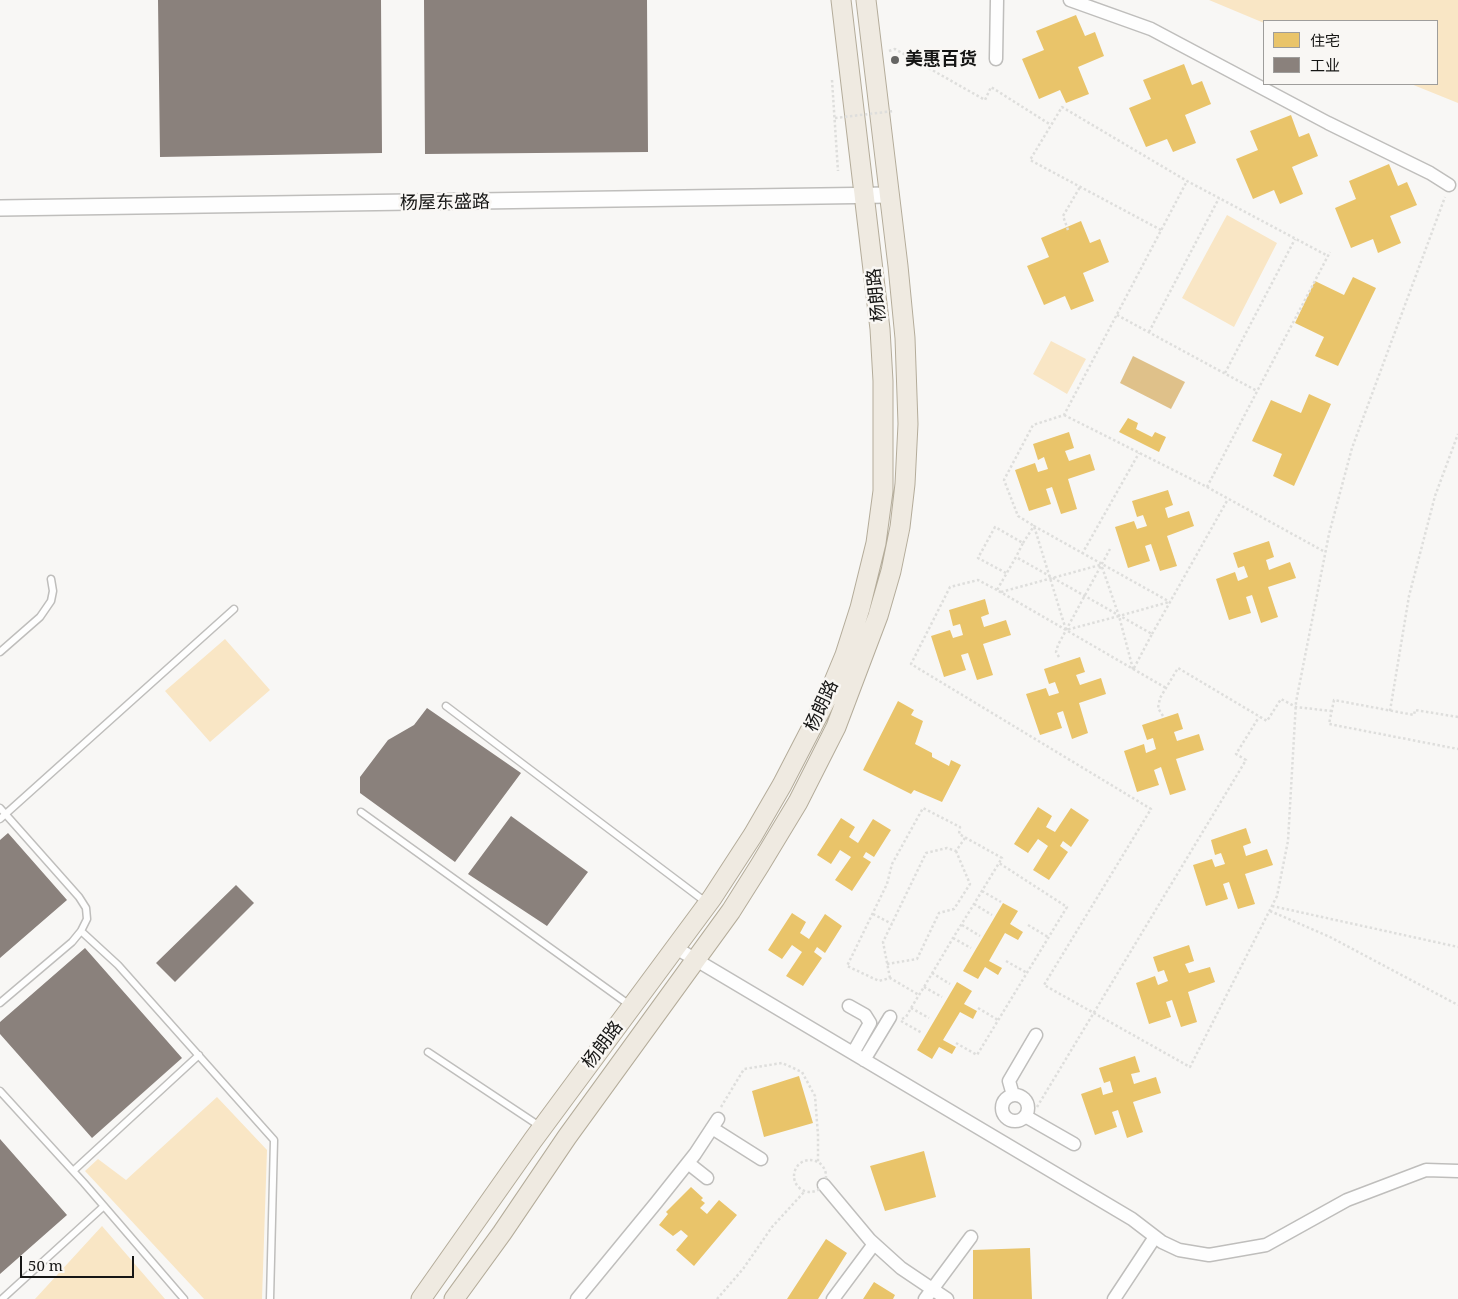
<!DOCTYPE html>
<meta charset="utf-8">
<style>
body{margin:0}
#map{position:relative;width:1458px;height:1299px;overflow:hidden;background:#f8f7f5;font-family:"Noto Serif","Noto Sans SC",serif}
canvas{display:block}
.legend{position:absolute;left:1263px;top:20px;width:175px;height:65px;box-sizing:border-box;background:#f9f7f4;border:1px solid #9e9d9b;margin:0;padding:6px 9px;list-style:none;font-size:15px;color:#161615}
.legend li{display:flex;align-items:center;gap:10px;height:25px}
.legend b{width:25px;border:1px solid #9e9d9b}
.scale{position:absolute;left:20px;top:1256px;width:114px;height:22px;box-sizing:border-box;border:2px solid #161615;border-top:0;padding-left:6px;font-size:15px;line-height:18px;white-space:nowrap;color:#161615;-webkit-text-stroke:4px #f9f7f4;paint-order:stroke}
</style>
<div id="map">
<canvas width="1458" height="1299"></canvas>
<ul class="legend">
<li><b style="height:14px;background:#e9c46a"></b>住宅</li>
<li><b style="height:14px;background:#8a817c"></b>工业</li>
</ul>
<div class="scale">50 m</div>
</div>
<script>
const context = document.querySelector('canvas').getContext('2d');
context.lineJoin = 'round';
function paint(path, color) { context.fillStyle = color; context.fill(path, 'evenodd'); }
const toPath = rows => new Path2D(rows.map(r => 'M' + r).join(''));
function stroke(path, color, width, dash) { context.strokeStyle = color; context.lineWidth = width; context.lineCap = dash ? 'butt' : 'round'; context.setLineDash(dash || []); context.stroke(path); }
function drawText(font, color, halo, rows, align = 'center') {
  context.font = font + ' "Noto Serif","Noto Sans SC",serif'; context.lineWidth = 5; context.setLineDash([]); context.textBaseline = 'middle'; context.strokeStyle = halo; context.fillStyle = color; for (const [text, x, y, turn = 0] of rows) {
    context.save(); context.translate(x, y); context.rotate((+turn || 0) * Math.PI / 180); context.textAlign = isNaN(turn) ? turn : align; if (halo) context.strokeText(text, 0, 0); context.fillText(text, 0, 0); context.restore();
  }
}
paint(toPath([
 [1209,0,1458,0,1458,103,1411,84,1437,84,1437,21,1264,23],
 [1227,215,1277,243,1234,327,1182,298],
 [1051,341,1086,359,1067,394,1033,374],
 [225,639,270,690,210,742,165,691],
 [217,1097,267,1150,262,1299,204,1299,85,1171,98,1159,126,1180],
 [102,1226,165,1299,35,1299]
]), '#f9e6c5');
paint(toPath([
 [1133,356,1185,382,1171,409,1120,383]
]), '#dfc18a');
paint(toPath([
 [1076,15,1085,36,1095,32,1104,56,1078,67,1089,94,1066,103,1060,90,1039,99,1022,59,1044,50,1036,31],
 [1184,64,1192,85,1202,81,1211,104,1185,115,1196,143,1173,152,1167,139,1146,147,1129,108,1151,99,1143,80],
 [1291,115,1299,137,1309,133,1318,156,1292,167,1303,194,1280,204,1274,190,1253,199,1236,159,1258,150,1250,131],
 [1389,164,1398,186,1407,182,1417,205,1390,216,1401,243,1378,253,1373,239,1351,248,1335,208,1356,199,1349,181],
 [1081,221,1090,243,1100,239,1109,262,1083,273,1094,301,1071,310,1065,296,1044,305,1027,266,1049,257,1041,238],
 [1353,277,1376,288,1338,366,1315,356,1324,337,1295,323,1315,281,1344,295],
 [1309,394,1331,404,1294,486,1273,476,1282,454,1252,441,1271,400,1301,413],
 [1128,418,1138,423,1136,429,1152,437,1155,432,1166,437,1159,452,1119,432],
 [1069,432,1074,448,1065,451,1069,461,1090,454,1095,470,1068,479,1077,509,1061,514,1052,487,1046,489,1051,504,1029,511,1015,470,1035,463,1038,472,1048,469,1044,457,1038,460,1033,444],
 [1168,490,1173,505,1165,508,1168,518,1189,511,1194,526,1167,536,1177,566,1160,571,1151,544,1145,546,1150,561,1128,568,1115,527,1134,521,1137,529,1147,526,1143,515,1137,517,1132,501],
 [1269,541,1274,557,1266,560,1269,570,1290,562,1296,578,1268,587,1278,617,1261,623,1252,595,1246,597,1251,613,1229,620,1216,579,1235,572,1238,581,1248,577,1244,566,1238,568,1233,553],
 [985,599,989,614,981,617,984,627,1006,620,1011,635,983,644,993,675,977,680,968,653,961,655,966,670,944,677,931,636,950,630,953,638,963,635,960,624,953,626,949,610],
 [1080,657,1085,672,1076,675,1080,685,1101,678,1106,694,1079,703,1088,733,1072,739,1063,711,1057,713,1062,728,1040,735,1026,694,1046,688,1049,696,1059,693,1055,682,1049,684,1044,669],
 [898,701,914,710,911,715,923,721,915,744,932,753,932,757,949,766,951,760,961,765,942,802,914,790,911,794,863,770],
 [1178,713,1183,729,1174,732,1177,741,1199,734,1204,750,1176,759,1186,790,1170,795,1161,767,1154,770,1159,785,1137,792,1124,751,1144,744,1146,753,1156,749,1153,738,1147,740,1142,725],
 [1038,807,1052,816,1046,827,1055,832,1071,808,1089,820,1071,847,1063,841,1060,846,1068,852,1049,880,1033,870,1048,846,1038,839,1028,853,1014,844],
 [841,818,855,827,849,837,858,843,873,819,891,830,874,857,866,852,863,857,871,862,852,891,835,880,851,857,840,850,831,864,817,855],
 [1246,828,1251,843,1243,846,1246,856,1267,849,1273,865,1245,874,1255,904,1238,909,1229,882,1223,884,1228,899,1206,906,1193,865,1212,859,1215,867,1225,864,1221,853,1215,855,1211,840],
 [1003,903,1018,911,1010,924,1023,932,1018,940,1005,933,989,961,1002,968,998,975,985,967,978,979,963,971],
 [792,913,806,922,800,933,809,939,825,914,842,926,825,953,817,947,814,952,822,958,803,986,786,976,802,952,792,945,782,959,768,950],
 [1189,945,1194,961,1185,964,1189,973,1210,967,1215,982,1188,992,1197,1022,1181,1027,1172,1000,1166,1002,1171,1017,1149,1024,1136,983,1155,976,1158,985,1168,981,1164,970,1158,972,1153,957],
 [957,982,972,991,964,1004,977,1011,973,1019,960,1012,943,1040,956,1047,952,1054,939,1047,932,1059,917,1050],
 [1135,1056,1140,1072,1131,1074,1134,1084,1156,1077,1161,1093,1133,1102,1143,1132,1127,1138,1118,1110,1112,1112,1117,1127,1095,1135,1081,1094,1101,1087,1103,1095,1113,1092,1110,1081,1104,1083,1099,1068],
 [799,1076,813,1123,764,1137,752,1091],
 [924,1151,936,1197,885,1211,870,1166],
 [691,1187,703,1198,701,1200,705,1203,700,1208,707,1214,719,1200,737,1215,694,1266,676,1250,688,1236,681,1230,673,1236,659,1225,668,1214,666,1212],
 [826,1239,847,1253,818,1299,787,1299],
 [1030,1248,1032,1299,973,1299,973,1250],
 [874,1282,895,1295,893,1299,863,1299]
]), '#e9c46a');
paint(toPath([
 [158,0,381,0,382,153,160,157],
 [424,0,647,0,648,152,425,154],
 [427,708,521,773,455,862,360,793,360,777,388,740,414,725],
 [511,816,588,872,547,926,468,874],
 [8,833,67,900,0,958,0,840],
 [236,885,254,903,175,982,156,963],
 [85,948,182,1058,92,1138,0,1034,0,1022],
 [0,1139,67,1215,0,1274]
]), '#8a817c');
const service = toPath([
 [0,652,40,617,51,601,53,591,51,579],
 [446,706,707,903],
 [0,808,79,897,86,908,87,919,81,931,72,942,0,1003],
 [361,812,631,1006],
 [0,819,234,609],
 [81,931,118,965,274,1140,270,1299],
 [428,1052,541,1127],
 [0,1091,84,1183,184,1299],
 [73,1171,199,1055],
 [2,1299,104,1206]
]);
const minor = toPath([
 [1070,0,1151,29,1328,123,1430,173,1449,185],
 [996,59,997,0],
 [676,948,1132,1219,1162,1242,1179,1250,1209,1255,1266,1245,1347,1200,1426,1170,1458,1171],
 [849,1006,865,1015,870,1023,853,1053],
 [864,1060,890,1017],
 [1013,1095,1009,1081,1036,1035],
 '1002 1108a13 13 0 1 1 26 0a13 13 0 1 1-26 0Z',
 [1025,1116,1074,1144],
 [712,1128,761,1159],
 [688,1163,707,1178],
 [824,1185,870,1240,901,1268,947,1299],
 [577,1299,656,1203,695,1154,718,1119],
 [833,1299,874,1244],
 [925,1299,971,1237],
 [1114,1299,1155,1237]
]);
const tertiary = toPath([
 [0,208,889,195]
]);
const primary = toPath([
 [421,1299,533,1140,712,898,753,835,782,785,828,696,845,655,860,608,876,543,883,491,883,381,880,329,841,0],
 [454,1299,502,1233,567,1137,731,911,760,865,798,802,836,727,878,616,891,571,900,527,905,484,908,424,905,338,898,266,866,0]
]);
stroke(service, '#bfbebc', 9);
stroke(minor, '#bfbebc', 15);
stroke(tertiary, '#bfbebc', 18);
stroke(primary, '#b4ac9a', 21);
stroke(toPath([
 [889,51,895,49,985,100,991,87,1051,125],
 [832,80,838,171],
 [1068,230,1063,216,1080,187],
 [1161,230,1030,160,1062,107,1187,181,1328,256],
 [1117,315,1257,391],
 [1149,332,1219,198],
 [1225,373,1295,239],
 [1064,415,1207,487,1330,252],
 [1207,487,1325,552],
 [1023,543,1034,526,1170,602],
 [1082,554,1139,453],
 [1102,567,1119,616,1169,602],
 [1006,573,978,558,995,527,1023,543,1016,557],
 [997,590,978,580,950,587,911,664,1151,809,1044,985,1190,1067,1277,896,1288,841,1296,702,1329,534,1352,448,1445,197],
 [1001,592,1100,565],
 [1152,634,1228,499],
 [1059,657,1056,652,1058,645,1110,549],
 [1134,668,1152,634,1016,557,997,590,1166,688],
 [1133,669,1119,616,1066,630,1034,526,1018,516,1004,480,1033,425,1064,415,1187,181],
 [1390,711,1409,596,1435,496,1458,434],
 [1163,716,1158,708,1160,698,1178,668,1267,721,1281,699,1296,707,1331,711],
 [1458,717,1415,710,1414,715,1334,700,1329,724,1458,749],
 [982,891,1001,902],
 [974,904,992,915],
 [1272,906,1458,947],
 [1270,911,1330,937,1458,1005],
 [873,914,892,924],
 [962,925,980,936],
 [1028,925,1048,937],
 [953,938,971,948],
 [1006,961,1027,973],
 [887,964,917,959,939,913,954,909,970,884,956,851],
 [932,973,950,984],
 [890,978,883,942,926,853,947,848,956,851,965,838],
 [924,987,942,997],
 [911,1008,929,1018],
 [978,1008,998,1020],
 [902,1019,906,1017,911,1008,919,995,924,987,953,938,974,904,1002,858,959,834,960,827,923,808,892,864,887,884,847,966,879,981,890,978,919,995],
 [901,1021,922,1033],
 [956,1043,977,1055,1067,907,999,863],
 [721,1107,744,1069,782,1063,802,1072,815,1096,818,1135,818,1162],
 [1037,1107,1246,760,1236,754,1259,717],
 '794 1176a16 16 0 1 1 32 0a16 16 0 1 1-32 0Z',
 [717,1299,743,1269,772,1227,805,1191]
]), '#dededc', 2.5, [2.5, 2.5]);
stroke(service, '#fefefe', 6);
stroke(minor, '#fefefe', 12);
stroke(tertiary, '#fefefe', 15);
stroke(primary, '#efeae1', 19);
stroke(toPath([
 [835,118,894,111]
]), '#dededc', 2.5, [2.5, 2.5]);
for (const [x, y, r, color] of [
 [895,60,5,"#656563"]
]) { const dot = new Path2D(); dot.arc(x, y, r, 0, 2 * Math.PI); context.fillStyle = color; context.fill(dot); stroke(dot, '#f9f7f4', 2); }
drawText('bold 18px', '#161615', '#f9f7f4', [
 ["美惠百货",905,60]
], 'left');
drawText('18px', '#161615', '#f9f7f4', [
 ["杨屋东盛路",445,203,-1],
 ["杨朗路",877,295,-96],
 ["杨朗路",822,706,-65],
 ["杨朗路",603,1045,-53]
]);
</script>
